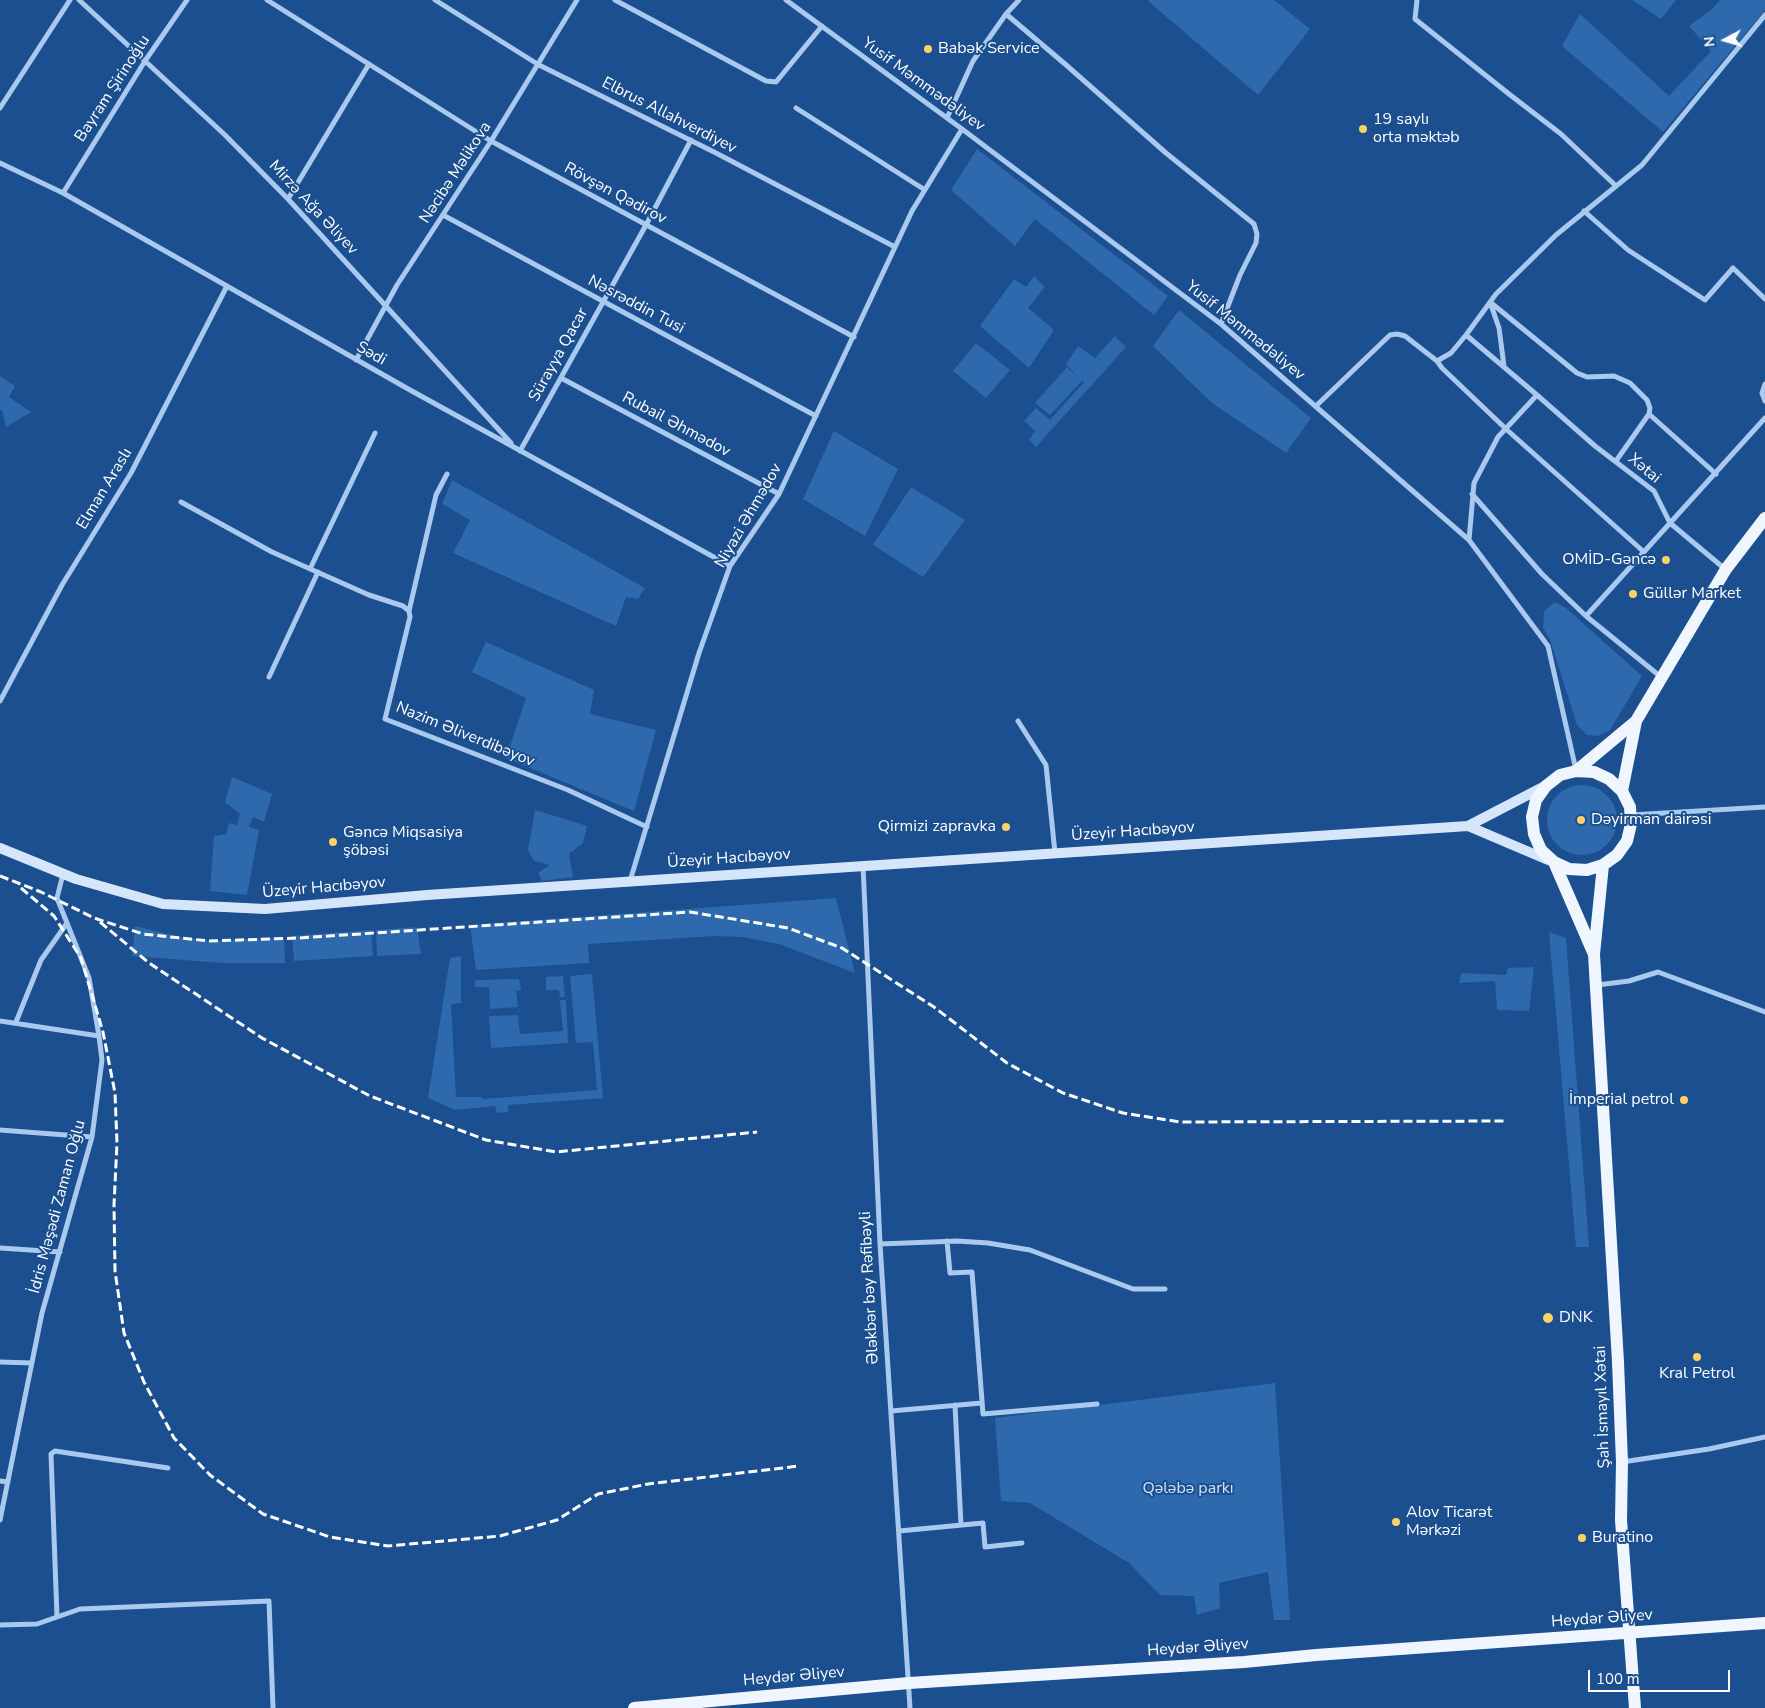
<!DOCTYPE html>
<meta charset="utf-8">
<style>
body{margin:0}
#map{position:relative;width:1765px;height:1708px;overflow:hidden;background:#1b4f8f;font-family:"Nunito Sans",sans-serif}
canvas{display:block}
.north{position:absolute;left:1700px;top:15px;width:50px;height:50px;-webkit-text-stroke:4px #1b4f8f;paint-order:stroke;rotate:264deg;font-size:14px;font-weight:700;line-height:20px;text-align:center;color:#fff}
.north::after{content:'';display:block;margin:auto;width:18px;height:22px;background:#fff;clip-path:polygon(50% 0,100% 100%,50% 72%,0 100%)}
.scale{position:absolute;left:1588px;top:1670px;width:142px;height:22px;box-sizing:border-box;border:2px solid #fff;border-top:0;padding-left:6px;font-size:15px;line-height:18px;white-space:nowrap;color:#fff;-webkit-text-stroke:4px #1b4f8f;paint-order:stroke}
</style>
<div id="map">
<canvas width="1765" height="1708"></canvas>
<div class="north">N</div>
<div class="scale">100 m</div>
</div>
<script>
const context = document.querySelector('canvas').getContext('2d');
context.lineJoin = 'round';
function paint(path, color) { context.fillStyle = color; context.fill(path, 'evenodd'); }
const toPath = rows => new Path2D(rows.map(r => 'M' + r).join(''));
function stroke(path, color, width, dash) { context.strokeStyle = color; context.lineWidth = width; context.lineCap = dash ? 'butt' : 'round'; context.setLineDash(dash || []); context.stroke(path); }
function drawText(font, color, halo, rows, align = 'center') {
  context.font = font + ' "Nunito Sans",sans-serif'; context.lineWidth = 4; context.setLineDash([]); context.textBaseline = 'middle'; context.strokeStyle = halo; context.fillStyle = color; for (const [text, x, y, turn = 0] of rows) {
    context.save(); context.translate(x, y); context.rotate((+turn || 0) * Math.PI / 180); context.textAlign = isNaN(turn) ? turn : align; if (halo) context.strokeText(text, 0, 0); context.fillText(text, 0, 0); context.restore();
  }
}
paint(toPath([
 [1149,0,1274,0,1310,29,1258,95,1148,1],
 [1632,0,1676,0,1661,19],
 [1720,0,1765,0,1765,10,1663,132,1562,46,1580,14,1669,96,1711,51,1689,26,1711,10],
 [977,149,1168,296,1154,315,1035,219,1015,246,951,190],
 [1034,276,1045,287,1028,308,1054,330,1029,368,980,326,1014,279,1026,287],
 [1179,310,1311,418,1286,453,1212,403,1153,346],
 [1115,336,1126,347,1036,447,1029,440,1035,431,1024,421,1036,408,1050,420,1084,382,1082,381,1050,415,1035,403,1067,367,1079,378,1066,364,1078,346,1095,358],
 [976,343,1010,370,986,398,953,371],
 [0,376,15,386,9,397,31,412,6,427,2,410,0,410],
 [834,431,898,469,865,536,803,499],
 [452,480,645,588,638,599,626,597,616,626,453,553,470,520,442,504],
 [911,487,965,520,923,577,873,545],
 [1555,602,1566,608,1642,676,1610,730,1598,736,1587,735,1577,725,1550,640,1543,628,1544,611],
 [486,642,594,690,590,714,656,730,634,811,506,758,526,698,472,672],
 [232,777,272,794,264,822,253,817,249,827,259,830,247,895,210,891,214,836,226,834,229,823,237,825,240,814,225,802],
 '1547 820a35 35 0 1 1 70 0a35 35 0 1 1-70 0Z',
 [535,810,587,826,583,843,569,854,573,877,542,881,538,873,550,865,534,861,528,850],
 [836,898,855,973,779,944,742,937,714,936,588,944,589,963,476,970,470,925],
 [135,926,180,937,211,941,284,937,285,963,223,963,132,956],
 [417,927,421,954,377,956,376,930],
 [371,930,373,956,294,961,292,936],
 [1549,932,1566,938,1589,1247,1576,1247],
 [461,956,461,1003,451,1004,456,1097,481,1097,483,1099,597,1090,593,1042,576,1043,570,976,592,974,603,1098,508,1105,508,1112,497,1113,495,1106,455,1110,428,1098,450,958],
 [1534,967,1529,1011,1497,1010,1495,981,1459,983,1461,973,1506,975,1508,968],
 [563,976,565,997,560,997,559,990,546,990,546,977],
 [519,979,521,990,516,991,518,1007,490,1009,489,987,475,987,475,980],
 [560,1000,566,1000,568,1043,491,1048,489,1016,518,1015,520,1034,563,1031],
 [1275,1383,1290,1620,1274,1620,1268,1572,1219,1583,1220,1608,1197,1615,1194,1596,1160,1595,1129,1563,1030,1503,1001,1501,995,1418]
]), '#2e69ad');
stroke(toPath([
 [79,0,225,135,288,199,511,443],
 [267,0,491,141,854,337],
 [435,0,539,65,716,153,895,247],
 [615,0,766,81,776,82,822,26],
 [786,0,962,129,1221,324,1469,540,1548,646,1576,770],
 [1417,0,1415,19,1509,94,1561,134,1616,186],
 [1006,14,1065,64,1166,153,1254,224,1257,234,1256,243,1240,275,1221,324],
 [0,108,70,0],
 [796,108,925,190],
 [947,118,973,61,1006,14,1019,0],
 [0,163,63,193,410,390,730,566],
 [63,193,145,61,187,0],
 [288,199,369,64],
 [1584,211,1628,250,1705,300,1733,268,1765,299],
 [443,215,816,416],
 [1490,302,1577,373,1587,377,1614,376,1630,383,1647,400,1650,408,1649,414,1616,461],
 [1490,302,1499,328,1504,366],
 [1466,335,1537,395,1595,446,1654,491,1670,523,1725,569],
 [356,360,397,285,491,141,577,0],
 [1437,361,1442,368,1506,429,1644,552],
 [561,378,779,494],
 [1765,384,1762,393,1765,401],
 [1316,406,1390,335,1397,334,1405,336,1437,361,1451,353,1466,335,1496,294,1556,235,1642,165,1765,15],
 [1649,414,1716,474],
 [520,451,646,225,691,140],
 [1472,494,1542,574,1586,616,1661,677],
 [181,502,272,552,369,595,403,606,409,611,410,617,385,719,568,790,647,827],
 [1469,540,1474,483,1498,437,1537,395],
 [310,569,375,433],
 [409,611,436,495,447,474],
 [1586,616,1765,418],
 [269,677,318,572],
 [0,701,62,585,131,473,227,286],
 [1018,721,1046,765,1055,853],
 [1631,815,1765,807],
 [863,865,880,1244,910,1708],
 [630,881,699,653,730,566,779,494,912,211,962,129],
 [1597,985,1629,981,1658,972,1765,1012],
 [0,1021,99,1036],
 [16,1022,41,960,67,923],
 [0,1130,92,1137],
 [947,1241,950,1273,972,1272,983,1414,1097,1404],
 [880,1244,957,1241,988,1243,1030,1250,1133,1289,1165,1289],
 [0,1248,60,1252],
 [0,1362,32,1363],
 [955,1405,961,1525],
 [891,1411,982,1403],
 [1622,1462,1709,1449,1765,1437],
 [0,1481,8,1482],
 [0,1520,42,1313,92,1137,102,1060,99,1036,89,978,57,898,63,874],
 [899,1531,983,1523,985,1547,1022,1543],
 [57,1617,51,1454,55,1451,168,1468],
 [0,1625,37,1624,80,1609,269,1601,273,1708]
]), '#a9c9ee', 5);
stroke(toPath([
 [1545,786,1468,826,1548,860],
 [0,848,76,879,163,904,265,909,427,895,1468,826]
]), '#d6e6fa', 10);
stroke(toPath([
 [1576,771,1594,772,1609,779,1622,791,1630,807,1631,824,1627,841,1617,855,1603,865,1587,870,1569,869,1554,862,1541,850,1534,834,1532,817,1536,800,1546,786,1560,775,1576,771,1636,721,1726,569,1765,518],
 [1622,791,1636,721],
 [1554,862,1593,952],
 [1603,865,1594,954,1618,1362,1622,1462,1621,1520,1635,1708],
 [634,1708,909,1683,1244,1662,1316,1655,1765,1623]
]), '#f0f6ff', 12);
stroke(toPath([
 [0,876,41,892,94,918,143,934,209,941,299,938,690,912,788,928,842,948,934,1007,1007,1063,1063,1093,1123,1113,1180,1122,1507,1121],
 [21,888,54,916,81,958,103,1032,115,1093,117,1143,114,1205,115,1271,124,1333,144,1382,174,1438,210,1475,263,1514,330,1537,388,1546,500,1536,557,1520,598,1494,648,1484,799,1466],
 [100,922,149,963,262,1038,370,1096,486,1140,556,1152,757,1132]
]), '#fff', 3, [9, 4]);
for (const [x, y, r, color] of [
 [928,49,5,"#ffd166"],
 [1363,129,5,"#ffd166"],
 [1666,560,5,"#ffd166"],
 [1633,594,5,"#ffd166"],
 [1581,820,5,"#ffd166"],
 [1006,827,5,"#ffd166"],
 [333,842,5,"#ffd166"],
 [1684,1100,5,"#ffd166"],
 [1548,1318,6,"#ffd166"],
 [1697,1357,5,"#ffd166"],
 [1396,1522,5,"#ffd166"],
 [1582,1538,5,"#ffd166"]
]) { const dot = new Path2D(); dot.arc(x, y, r, 0, 2 * Math.PI); context.fillStyle = color; context.fill(dot); stroke(dot, '#1b4f8f', 2); }
drawText('16px', '#fff', '#1b4f8f', [
 ["Babək Service",938,49],
 ["19 saylı",1373,120],
 ["orta məktəb",1373,138],
 ["OMİD-Gəncə",1656,560,"right"],
 ["Güllər Market",1643,594],
 ["Dəyirman dairəsi",1591,820],
 ["Qirmizi zapravka",996,827,"right"],
 ["Gəncə Miqsasiya",343,833],
 ["şöbəsi",343,851],
 ["İmperial petrol",1674,1100,"right"],
 ["DNK",1559,1318],
 ["Kral Petrol",1697,1374,"center"],
 ["Alov Ticarət",1406,1513],
 ["Mərkəzi",1406,1531],
 ["Buratino",1592,1538]
], 'left');
drawText('16px', '#fff', '#1b4f8f', [
 ["Yusif Məmmədəliyev",923,85,36],
 ["Bayram Şirinoğlu",113,89,-57],
 ["Elbrus Allahverdiyev",669,116,27],
 ["Nəcibə Məlikova",456,173,-57],
 ["Rövşən Qədirov",615,194,28],
 ["Mirzə Ağa Əliyev",313,208,47],
 ["Nəsrəddin Tusi",636,305,28],
 ["Yusif Məmmədəliyev",1245,331,39],
 ["Sədi",371,354,30],
 ["Sürayya Qacar",559,355,-61],
 ["Rubail Əhmədov",676,425,28],
 ["Xətai",1644,469,40],
 ["Elman Araslı",105,489,-59],
 ["Niyazi Əhmədov",749,516,-60],
 ["Nazim Əliverdibəyov",465,735,22],
 ["Üzeyir Hacıbəyov",1133,832,-4],
 ["Üzeyir Hacıbəyov",729,859,-4],
 ["Üzeyir Hacıbəyov",324,888,-5],
 ["İdris Məşədi Zaman Oğlu",58,1207,-75],
 ["Ələkbər bəy Rəfibəyli",870,1288,-93],
 ["Şah İsmayıl Xətai",1603,1407,-92],
 ["Heydər Əliyev",1602,1619,-4],
 ["Heydər Əliyev",1198,1648,-4],
 ["Heydər Əliyev",794,1677,-5]
]);
drawText('16px', '#cfe3fa', '#1b4f8f', [
 ["Qələbə parkı",1188,1489]
]);
</script>
